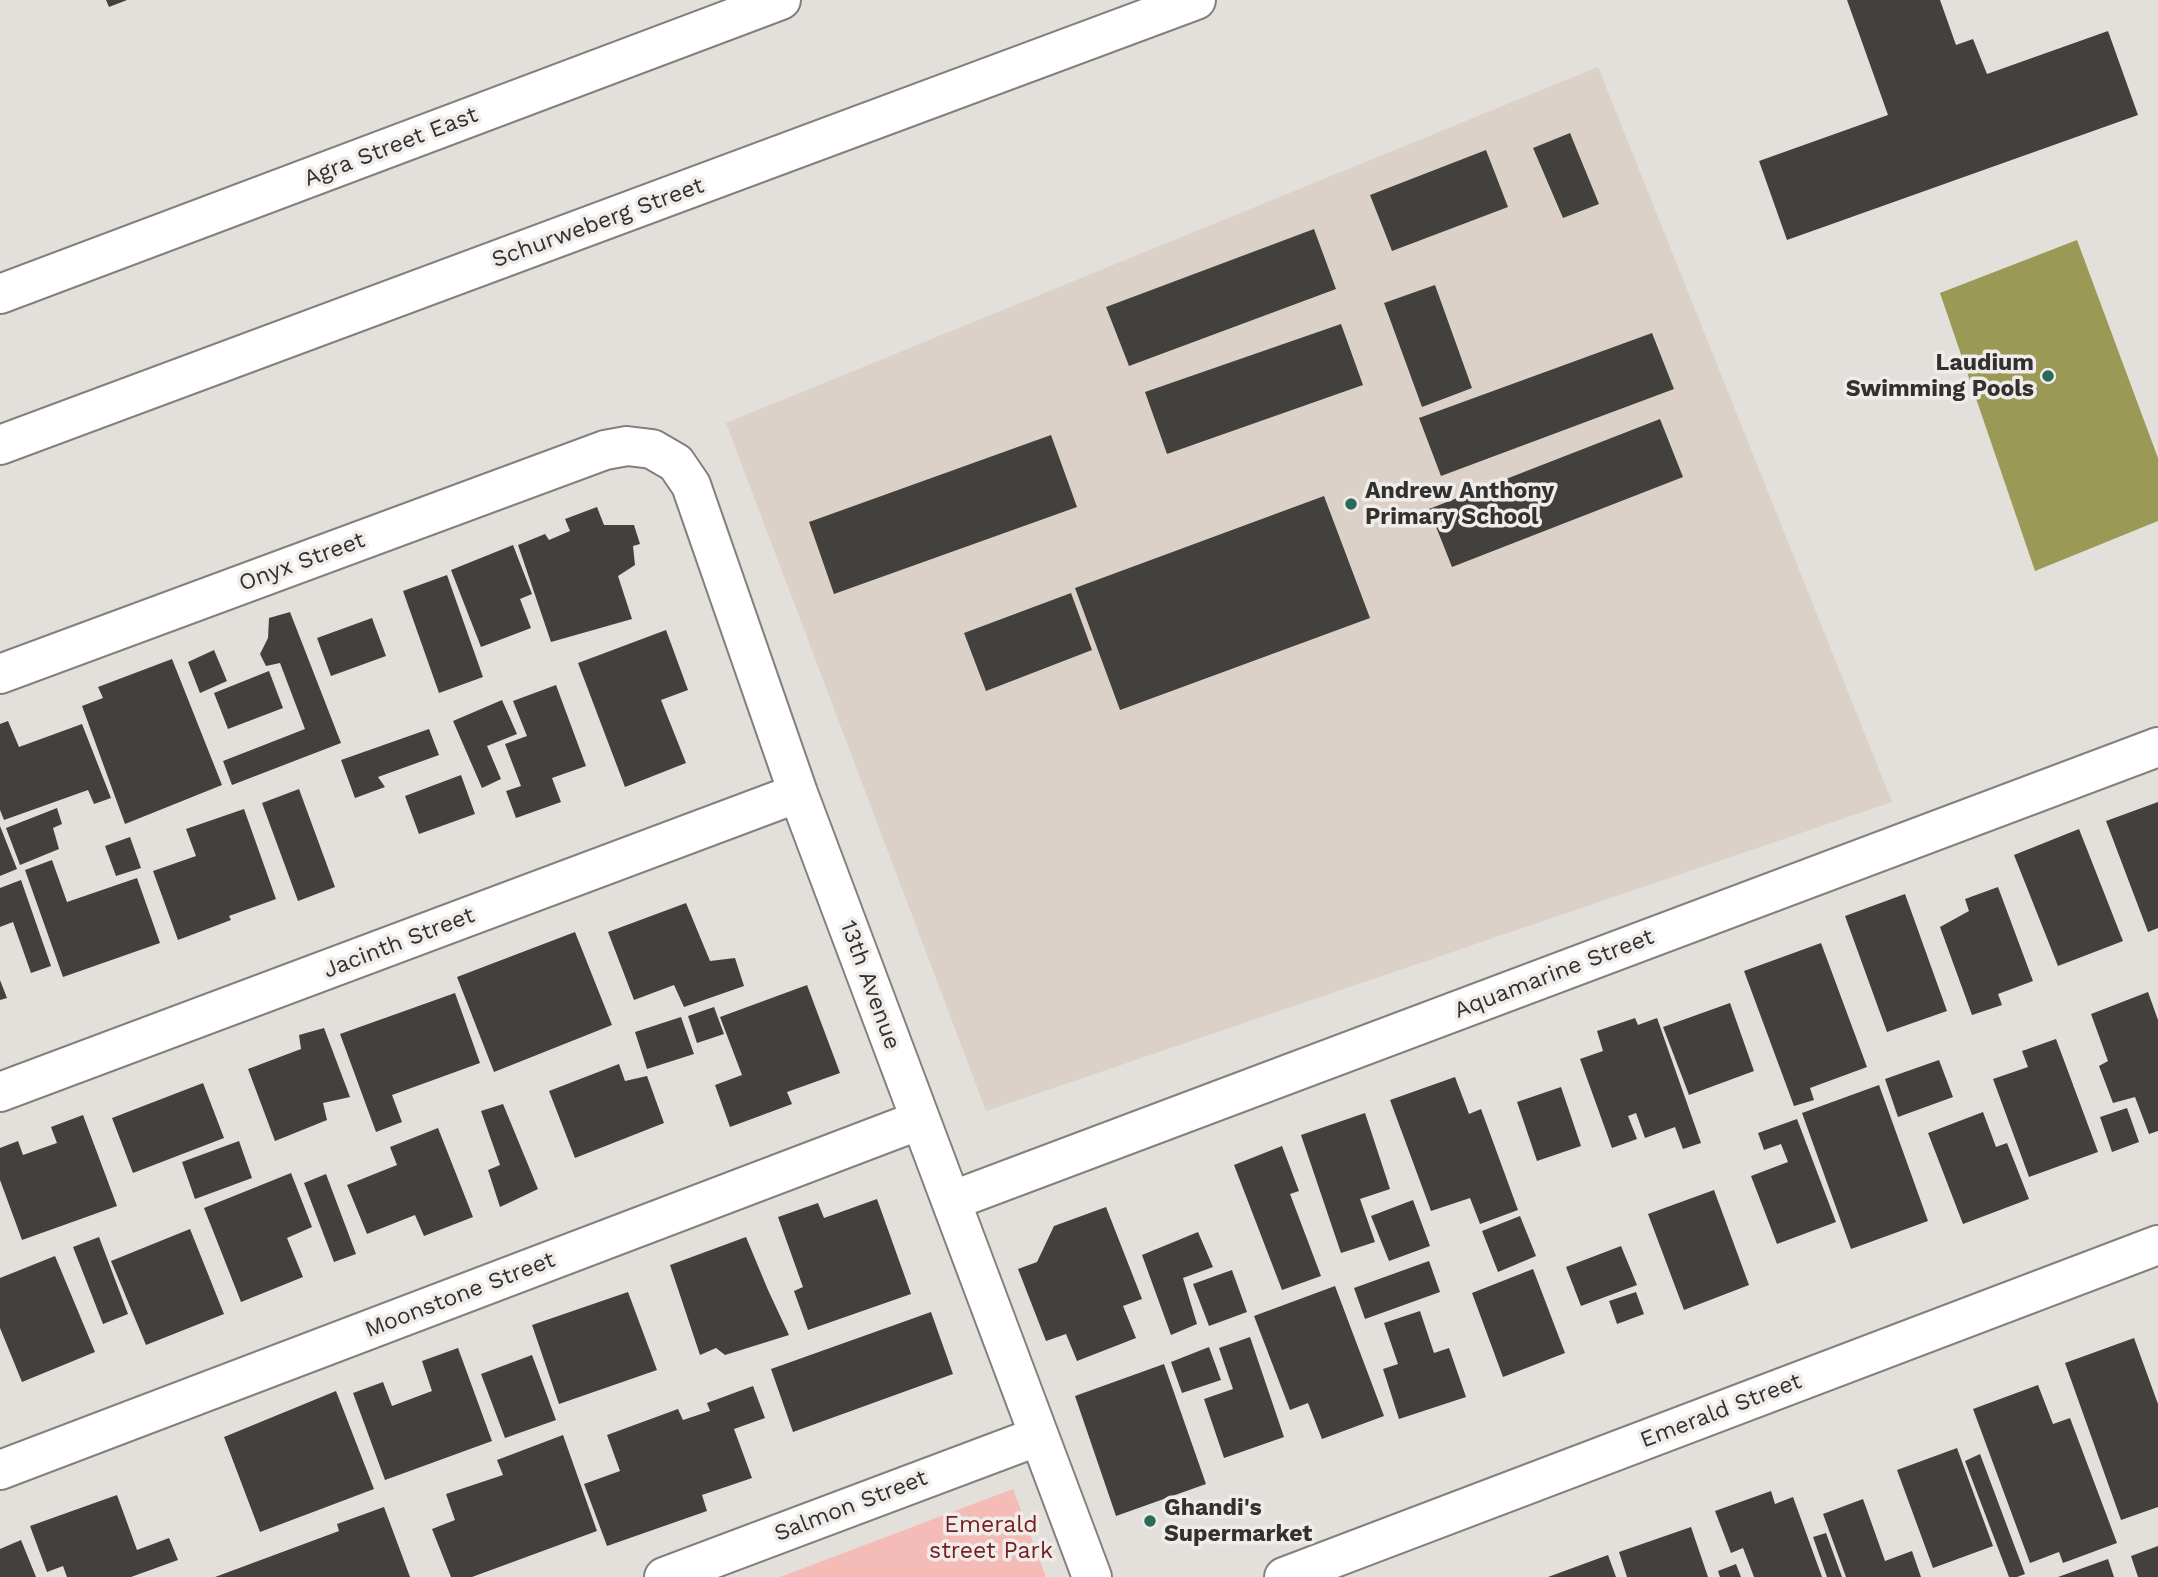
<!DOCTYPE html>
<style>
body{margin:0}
canvas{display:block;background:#e3dfdb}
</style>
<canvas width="2158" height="1577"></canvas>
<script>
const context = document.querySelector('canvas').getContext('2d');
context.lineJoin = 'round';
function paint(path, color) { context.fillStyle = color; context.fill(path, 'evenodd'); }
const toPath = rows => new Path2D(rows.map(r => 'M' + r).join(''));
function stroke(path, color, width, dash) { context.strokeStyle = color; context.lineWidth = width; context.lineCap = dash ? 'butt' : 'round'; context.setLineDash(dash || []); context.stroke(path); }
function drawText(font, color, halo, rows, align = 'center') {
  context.font = font + ' "Work Sans",sans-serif'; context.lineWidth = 7; context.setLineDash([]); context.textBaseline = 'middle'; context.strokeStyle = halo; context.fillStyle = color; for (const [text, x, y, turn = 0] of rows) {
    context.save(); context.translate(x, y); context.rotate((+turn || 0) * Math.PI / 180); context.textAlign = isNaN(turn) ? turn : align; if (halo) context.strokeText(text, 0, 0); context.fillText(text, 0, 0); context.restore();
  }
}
paint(toPath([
 [1598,67,1892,802,986,1111,726,423]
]), '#dbd1c8');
paint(toPath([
 [1013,1489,1046,1577,780,1577]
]), '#f4bbb7');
paint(toPath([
 [2077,240,2158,458,2158,521,2035,571,1940,293]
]), '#9a9a56');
paint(toPath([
 [106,0,127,0,109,7],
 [1847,0,1940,0,1956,45,1973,39,1987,74,2108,31,2138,115,1787,240,1759,161,1888,115],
 [1570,133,1599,204,1563,218,1533,148],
 [1486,150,1508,207,1392,251,1370,195],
 [1314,229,1336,289,1129,366,1106,307],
 [1435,285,1472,388,1422,407,1384,303],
 [1341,324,1363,385,1167,454,1145,392],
 [1652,333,1674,389,1441,476,1419,418],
 [1660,419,1683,477,1452,567,1429,509],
 [1051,435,1077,507,834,594,809,522],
 [1324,496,1370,618,1120,710,1075,588],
 [597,507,604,525,634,525,640,544,633,546,635,565,618,576,632,619,551,642,518,545,545,534,549,540,570,531,565,519],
 [513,545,532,594,520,599,531,628,481,647,451,570],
 [447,575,483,677,439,693,403,591],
 [1071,593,1092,650,986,691,964,633],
 [290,612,341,743,232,785,223,761,305,729,280,663,266,666,260,654,268,638,269,618],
 [372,618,386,656,331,676,317,638],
 [666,630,688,690,661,700,686,763,625,787,578,663],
 [214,650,227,681,200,693,188,662],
 [172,659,222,785,125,824,82,706,103,698,98,687],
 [269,671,283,708,228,729,214,693],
 [556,685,586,766,552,778,561,802,516,818,506,791,521,786,505,744,527,736,513,701],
 [502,700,517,734,487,746,501,779,482,788,453,721],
 [8,721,19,747,82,724,111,798,94,804,88,790,4,820,0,810,0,724],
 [429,729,439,755,378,777,385,787,355,798,341,760],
 [461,775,475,814,419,834,405,796],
 [299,789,335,887,298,901,262,803],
 [2158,802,2158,928,2148,932,2106,821],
 [57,808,62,824,53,828,59,849,20,865,6,828],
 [244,809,276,899,229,916,231,920,178,940,153,871,196,856,186,829],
 [0,826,17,869,0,876],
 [2079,829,2123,941,2058,966,2014,855],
 [130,837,141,868,116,876,105,846],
 [52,860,67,902,137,878,160,943,63,977,25,870],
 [21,880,51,966,31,973,13,922,0,927,0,888],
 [1998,887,2033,981,1998,994,2002,1005,1972,1015,1940,927,1969,911,1965,899],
 [1905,894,1947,1011,1887,1032,1845,916],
 [686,903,710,961,735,958,744,986,684,1007,674,985,634,1000,608,932],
 [575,932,612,1025,494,1072,457,977],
 [1821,943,1867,1067,1810,1088,1814,1100,1794,1106,1744,971],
 [0,980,7,998,0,1000],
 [807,985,840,1073,787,1092,792,1104,730,1127,715,1085,742,1075,720,1017],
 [2148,992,2158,1020,2158,1131,2149,1134,2135,1097,2113,1103,2099,1066,2108,1061,2091,1014],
 [455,993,480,1063,392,1095,402,1122,376,1132,340,1034],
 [1730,1003,1754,1071,1689,1095,1663,1027],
 [714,1007,724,1034,697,1043,688,1016],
 [681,1017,694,1054,647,1069,635,1032],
 [1635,1018,1638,1025,1657,1018,1701,1143,1683,1149,1675,1127,1645,1138,1636,1113,1628,1116,1637,1139,1612,1148,1580,1059,1603,1051,1597,1031],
 [324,1028,350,1097,323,1103,327,1120,275,1141,248,1069,301,1049,299,1035],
 [2056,1039,2098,1152,2029,1177,1993,1079,2028,1067,2022,1051],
 [1939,1060,1953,1097,1898,1117,1885,1079],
 [619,1064,625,1081,647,1076,664,1123,575,1158,549,1091],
 [1455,1077,1469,1114,1481,1109,1518,1210,1480,1224,1470,1198,1431,1211,1390,1100],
 [203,1083,224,1138,133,1173,112,1118],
 [1879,1085,1928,1221,1851,1249,1802,1113],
 [1561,1087,1581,1146,1537,1161,1517,1102],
 [503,1104,538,1189,500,1207,488,1170,500,1165,481,1111],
 [2127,1108,2139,1142,2112,1152,2100,1117],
 [1983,1112,1996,1147,2007,1143,2029,1199,1963,1224,1928,1133],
 [1365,1113,1390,1189,1360,1199,1375,1242,1341,1253,1301,1135],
 [83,1115,117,1206,22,1240,0,1180,0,1148,18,1141,23,1155,57,1143,51,1127],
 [1797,1119,1836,1222,1777,1244,1751,1176,1788,1162,1781,1144,1764,1150,1758,1133],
 [438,1128,473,1217,424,1236,415,1215,367,1234,347,1185,397,1165,390,1147],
 [239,1141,252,1178,195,1199,182,1162],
 [1282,1146,1299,1191,1290,1194,1321,1276,1282,1290,1234,1165],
 [291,1173,312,1227,287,1238,303,1277,241,1302,204,1208],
 [326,1174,356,1254,334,1262,304,1183],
 [1714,1190,1749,1285,1684,1310,1648,1214],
 [877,1199,911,1294,808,1330,794,1291,803,1287,778,1217,818,1203,824,1218],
 [1413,1200,1430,1246,1389,1261,1371,1216],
 [1106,1207,1142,1299,1123,1306,1136,1338,1077,1361,1066,1334,1046,1341,1018,1269,1037,1262,1054,1226],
 [1520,1216,1536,1256,1498,1272,1482,1231],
 [190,1229,224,1314,146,1345,111,1261],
 [1198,1232,1213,1267,1183,1278,1197,1324,1171,1335,1142,1255],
 [99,1237,128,1314,103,1324,73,1247],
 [746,1237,768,1290,789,1335,725,1355,716,1348,700,1355,670,1265],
 [1621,1246,1637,1285,1581,1306,1566,1267],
 [55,1256,95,1352,22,1382,0,1328,0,1278],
 [1429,1261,1440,1292,1365,1319,1354,1288],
 [1533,1269,1565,1353,1503,1377,1472,1293],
 [1232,1270,1247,1312,1209,1326,1193,1284],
 [1335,1286,1384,1416,1322,1439,1308,1403,1290,1410,1254,1316],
 [628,1292,657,1370,559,1404,532,1325],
 [1636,1292,1644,1314,1617,1324,1609,1301],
 [1420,1311,1434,1353,1449,1348,1466,1397,1399,1419,1383,1369,1398,1364,1384,1323],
 [931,1312,953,1374,793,1432,771,1369],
 [1250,1337,1284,1437,1224,1458,1204,1399,1233,1389,1219,1348],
 [2134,1338,2158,1404,2158,1507,2121,1520,2065,1363],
 [1209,1347,1221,1380,1182,1393,1171,1362],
 [458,1348,492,1441,385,1480,353,1393,383,1382,392,1406,432,1391,422,1361],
 [532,1355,556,1420,505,1438,481,1374],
 [1164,1364,1206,1484,1116,1516,1075,1396],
 [2038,1385,2053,1424,2070,1418,2117,1543,2063,1563,2059,1552,2030,1563,1973,1409],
 [753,1386,765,1418,734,1429,752,1478,702,1495,707,1511,607,1546,584,1484,620,1471,607,1435,678,1409,683,1420,710,1411,707,1403],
 [336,1391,374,1489,260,1532,224,1437],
 [563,1435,597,1531,472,1577,451,1577,432,1529,455,1520,446,1494,503,1475,497,1460],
 [1957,1448,1993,1546,1933,1568,1897,1470],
 [1980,1454,2025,1574,2017,1577,2009,1577,1965,1461],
 [1771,1491,1775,1504,1793,1497,1822,1577,1754,1577,1743,1548,1731,1553,1715,1511],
 [117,1495,137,1550,169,1538,178,1560,131,1577,67,1577,63,1566,47,1572,30,1526],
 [1863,1499,1885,1561,1912,1551,1921,1577,1846,1577,1823,1514],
 [384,1507,410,1577,215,1577,339,1531,337,1524],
 [1691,1527,1708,1577,1627,1577,1619,1552],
 [1826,1533,1842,1577,1827,1577,1813,1537],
 [21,1540,36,1577,0,1577,0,1549],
 [2158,1546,2158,1577,2138,1577,2131,1556],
 [1608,1555,1616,1577,1548,1577],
 [2108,1559,2114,1577,2058,1577],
 [1736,1564,1741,1577,1720,1577,1718,1571]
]), '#43413d');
const minor = toPath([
 [0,294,781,0],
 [0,445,1196,0],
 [0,674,605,450,627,446,652,449,676,463,691,485,798,793,1092,1577],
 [0,1092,798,793],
 [951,1201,2158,747],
 [0,1470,920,1120],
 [664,1577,1039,1436],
 [1284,1577,2158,1245]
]);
stroke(minor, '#837f7c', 42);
stroke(minor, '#fff', 38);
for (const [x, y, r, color] of [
 [2048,376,7,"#2a6a58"],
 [1351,504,7,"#2a6a58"],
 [1150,1521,7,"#2a6a58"]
]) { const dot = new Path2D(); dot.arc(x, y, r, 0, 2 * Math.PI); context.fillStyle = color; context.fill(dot); stroke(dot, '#f0ece9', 2.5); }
drawText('23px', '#32312f', '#f0ece9', [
 ["Agra Street East",391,147,-21],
 ["Schurweberg Street",598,223,-20],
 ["Onyx Street",302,562,-20],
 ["Jacinth Street",399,943,-21],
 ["Aquamarine Street",1554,974,-21],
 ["13th Avenue",870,985,70],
 ["Moonstone Street",460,1295,-21],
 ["Emerald Street",1721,1411,-21],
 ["Salmon Street",851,1506,-21]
]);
drawText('bold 23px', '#32312f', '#f0ece9', [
 ["Laudium",2034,363,"right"],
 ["Swimming Pools",2034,389,"right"],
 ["Andrew Anthony",1365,491],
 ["Primary School",1365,517],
 ["Ghandi's",1164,1508],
 ["Supermarket",1164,1534]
], 'left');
drawText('23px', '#741e21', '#f0ece9', [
 ["Emerald",991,1525],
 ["street Park",991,1551]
]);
</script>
